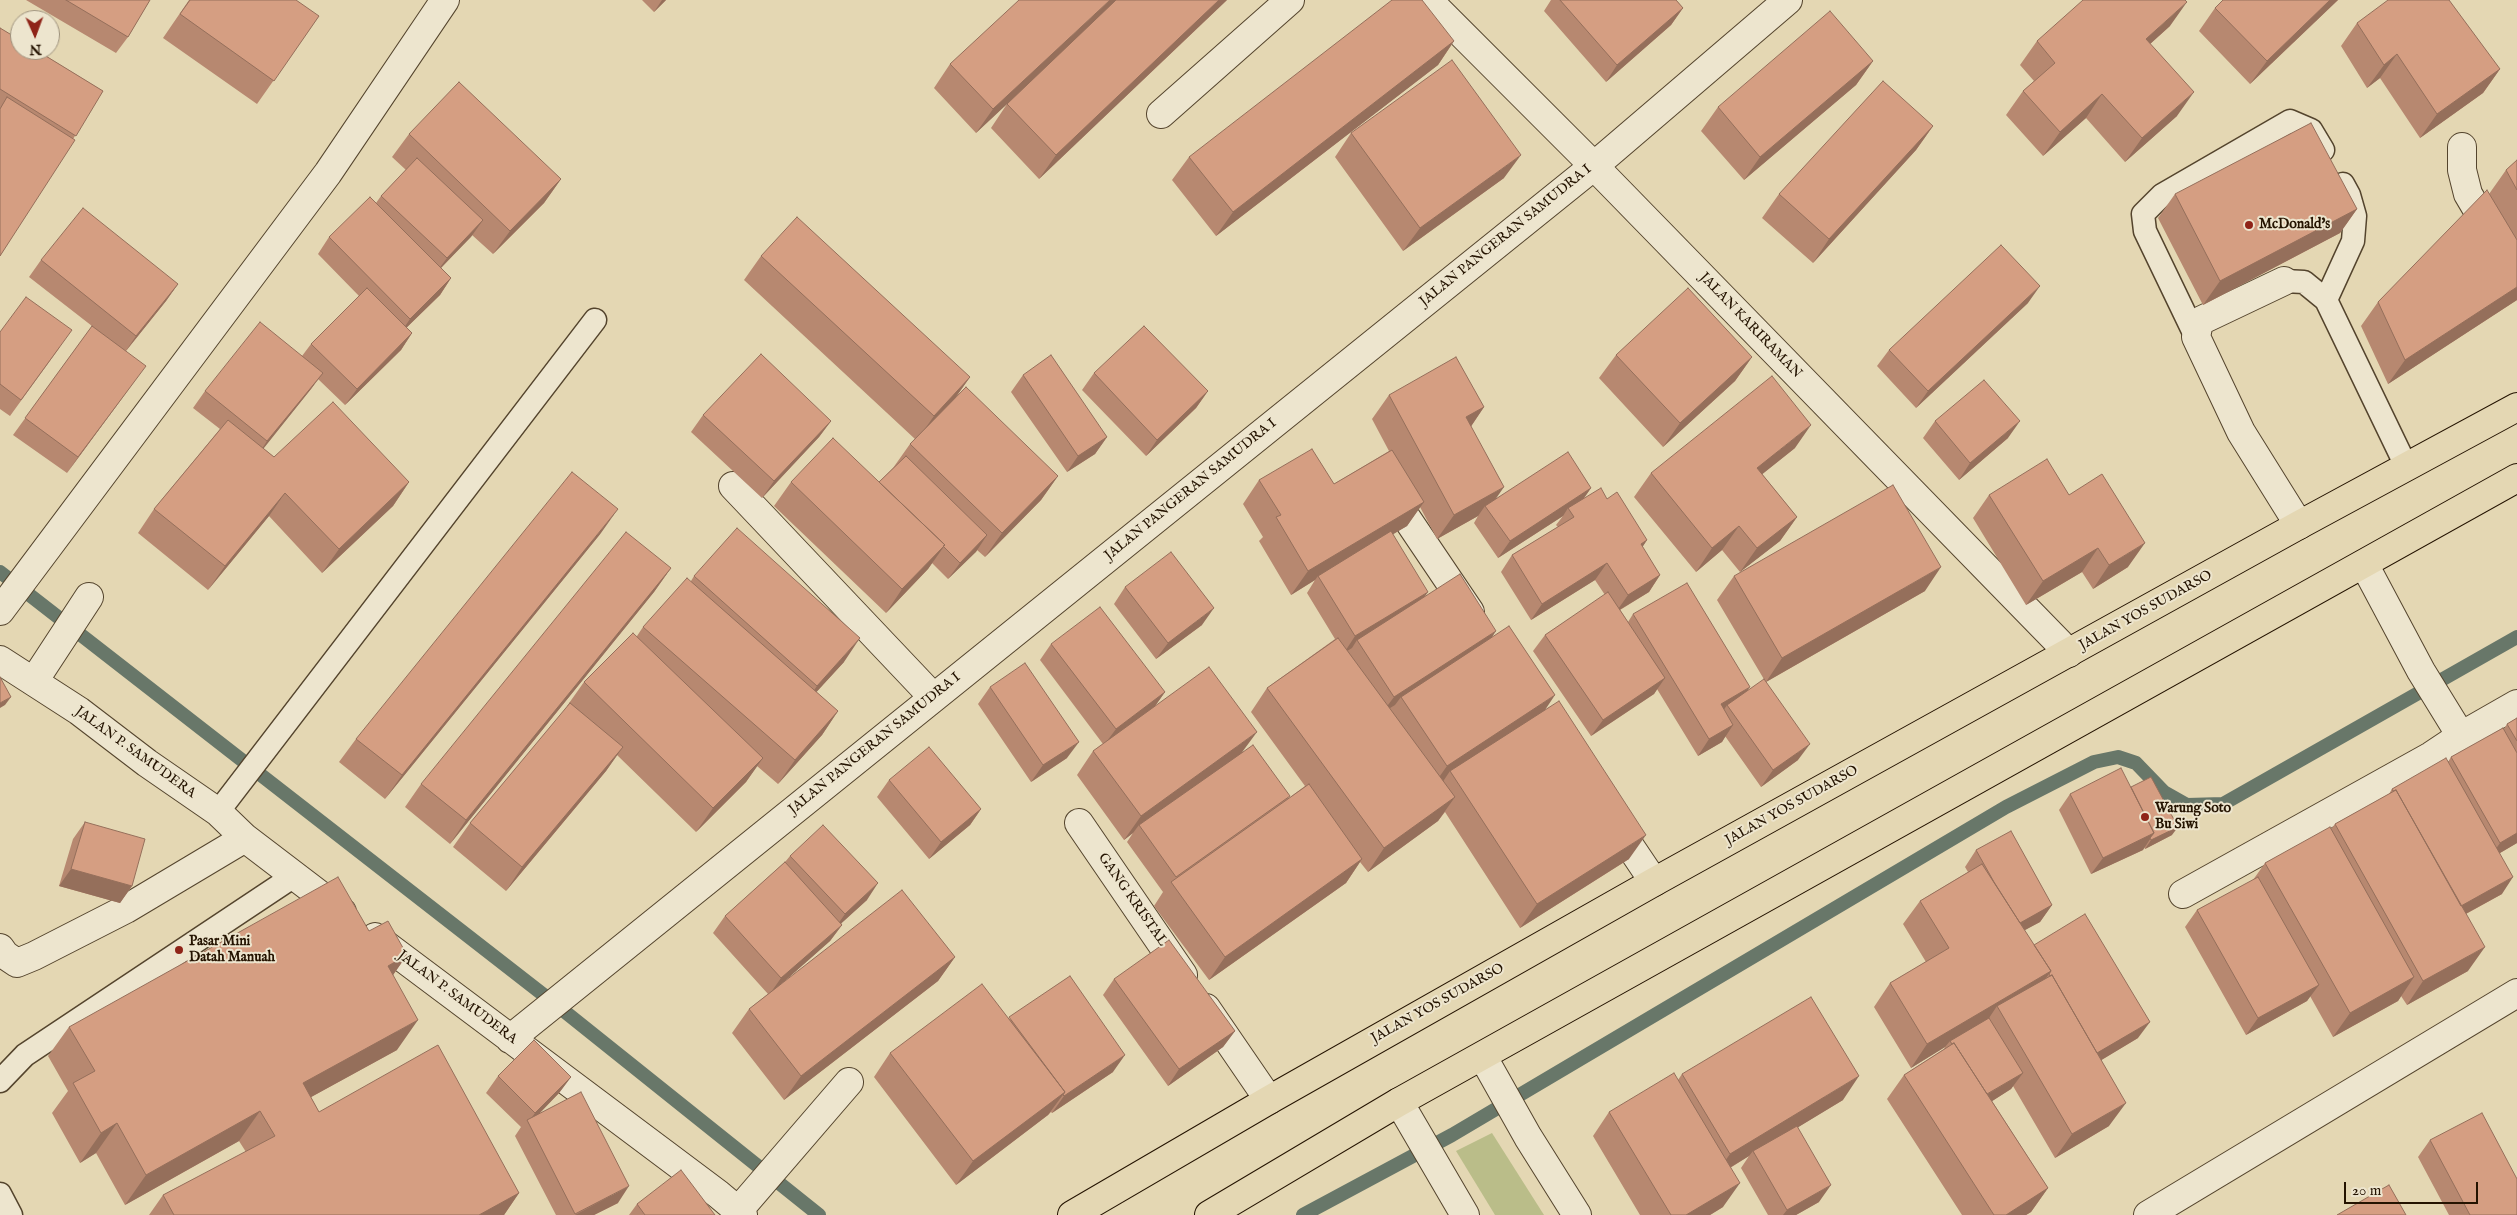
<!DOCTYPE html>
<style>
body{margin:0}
#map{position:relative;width:2517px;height:1215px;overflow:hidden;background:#e4d7b3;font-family:"IM FELL English",serif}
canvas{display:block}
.north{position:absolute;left:10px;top:10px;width:50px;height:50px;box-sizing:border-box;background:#ede5ce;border:1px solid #9d917c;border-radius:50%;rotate:178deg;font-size:14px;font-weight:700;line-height:20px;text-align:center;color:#241300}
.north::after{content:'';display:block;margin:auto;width:18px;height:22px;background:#8f2418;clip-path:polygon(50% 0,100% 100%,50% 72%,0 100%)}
.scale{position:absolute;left:2344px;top:1182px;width:134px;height:22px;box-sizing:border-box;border:2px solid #241300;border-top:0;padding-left:6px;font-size:15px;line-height:18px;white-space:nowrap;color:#241300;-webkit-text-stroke:4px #ede5ce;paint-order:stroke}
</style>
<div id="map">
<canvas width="2517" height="1215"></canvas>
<div class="north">N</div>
<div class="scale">20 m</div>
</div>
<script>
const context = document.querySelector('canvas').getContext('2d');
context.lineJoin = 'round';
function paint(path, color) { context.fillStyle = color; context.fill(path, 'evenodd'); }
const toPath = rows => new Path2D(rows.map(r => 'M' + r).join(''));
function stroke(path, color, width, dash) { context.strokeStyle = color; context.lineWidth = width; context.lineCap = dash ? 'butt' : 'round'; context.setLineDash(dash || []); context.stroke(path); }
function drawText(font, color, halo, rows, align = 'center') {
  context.font = font + ' "IM FELL English",serif'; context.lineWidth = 4; context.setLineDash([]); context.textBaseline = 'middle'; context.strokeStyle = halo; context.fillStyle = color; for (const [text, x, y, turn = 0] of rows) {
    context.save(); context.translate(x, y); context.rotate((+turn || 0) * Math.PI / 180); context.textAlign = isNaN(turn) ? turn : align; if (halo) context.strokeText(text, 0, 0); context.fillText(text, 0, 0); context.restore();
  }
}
paint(toPath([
 [1492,1133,1544,1215,1495,1215,1456,1151]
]), '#babd89');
stroke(toPath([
 [0,572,554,1003,819,1215],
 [1303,1215,1452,1135,2006,807,2094,762,2118,757,2136,763,2164,792,2187,805,2223,804,2517,637]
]), '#687769', 14);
const service = toPath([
 [2284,281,2304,282,2326,300,2407,468],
 [2326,300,2353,241,2355,216,2349,195,2343,184],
 [2196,337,2145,231,2143,214,2162,195,2290,121,2311,130,2323,150],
 [218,812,595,320],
 [0,1081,25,1055,294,876],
 [0,1194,11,1215]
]);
const minor = toPath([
 [1428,0,1594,166,2069,653],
 [1161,114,1290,0],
 [2462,147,2462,170,2468,194,2517,277],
 [2284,281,2202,320,2199,322,2196,337,2241,432,2299,525],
 [733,486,933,697],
 [1389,492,1470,612],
 [2364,564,2421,671,2461,736],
 [0,611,328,173,445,0],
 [0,660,79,711,147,763,218,812,245,838,342,912],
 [34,681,89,597],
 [1613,821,1654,882],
 [1079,823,1183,975],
 [2183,894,2431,756,2461,736,2517,704],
 [375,937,718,1194,743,1215],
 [0,948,5,955,17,963,34,956,126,909,245,838],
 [1206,1008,1269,1100],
 [510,1039,1594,166,1788,0],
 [1483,1057,1528,1137,1577,1215],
 [1399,1102,1465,1215],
 [738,1211,849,1082],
 [2148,1215,2517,993]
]);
const primary = toPath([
 [1072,1215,1269,1100,1654,882,2299,525,2517,407],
 [1209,1215,1399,1102,2517,478]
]);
stroke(service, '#54442d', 25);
stroke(minor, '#54442d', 30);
stroke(primary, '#241300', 30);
stroke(service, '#ede5ce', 22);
stroke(minor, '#ede5ce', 28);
stroke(primary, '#e4d7b3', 28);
paint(toPath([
 [26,0,150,0,128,37,116,53],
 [189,0,319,16,257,104,163,38],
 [642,0,666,0,654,12],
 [1227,0,1039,179,991,128,1007,104,1019,92,976,133,934,88,950,64],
 [1551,0,1676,0,1683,8,1671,25,1606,82,1544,11],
 [2338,0,2250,84,2199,31,2215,8],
 [2357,23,2500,69,2483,93,2420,138,2380,78,2367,88,2341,46],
 [2170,26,2150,44,2177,116,2125,162,2086,118,2043,156,2006,115,2023,91,2034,81,2020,65,2037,41],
 [0,28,103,91,0,256],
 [1454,41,1438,65,1216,236,1172,180,1189,157],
 [1873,61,1856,85,1744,180,1701,131,1718,107],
 [1933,126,1916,150,1813,263,1762,218,1779,194],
 [1351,133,1504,178,1403,251,1335,157],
 [409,134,561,179,544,203,493,254,472,235,441,268,451,278,440,295,406,328,412,333,401,350,345,405,318,379,311,389,263,448,274,457,409,482,393,506,322,573,269,516,208,590,138,533,154,509,220,429,193,408,205,391,302,356,311,344,359,296,318,254,329,237,376,203,381,196,406,170,392,157],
 [2517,160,2517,300,2388,384,2361,326,2378,302,2489,194,2506,170],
 [2175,194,2357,209,2340,233,2203,305,2158,218],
 [761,256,970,377,956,397,1058,476,1041,500,985,557,977,550,948,579,932,563,928,569,886,613,774,506,791,482,879,482,893,468,910,444,915,439,744,280],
 [41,260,178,284,166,301,126,351,134,382,67,473,13,435,92,326,29,277],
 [2028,303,1916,408,1877,366,1889,350],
 [0,332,60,347,10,416,0,409],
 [1616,355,1752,357,1735,381,1663,447,1599,378],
 [1094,373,1208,391,1196,408,1146,456,1082,390],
 [1023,375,1107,437,1095,454,1067,472,1011,392],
 [1389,395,1484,407,1471,426,1496,499,1591,488,1584,498,1607,499,1647,540,1642,547,1660,575,1649,592,1620,610,1628,622,1633,614,1746,691,1765,681,1717,600,1734,576,1925,591,1766,682,1798,760,1761,787,1725,736,1722,742,1698,756,1657,689,1654,694,1591,736,1533,651,1545,635,1605,595,1595,580,1531,620,1501,572,1512,555,1558,527,1556,525,1563,516,1498,558,1474,523,1478,516,1437,539,1420,507,1407,526,1393,534,1425,596,1493,637,1545,710,1629,859,1520,928,1445,812,1438,821,1368,872,1360,862,1346,883,1209,980,1154,906,1163,892,1127,842,1133,833,1124,840,1077,775,1093,751,1103,744,1040,660,1051,644,1165,692,1155,706,1243,752,1289,798,1305,786,1251,712,1267,688,1335,639,1307,593,1315,580,1291,595,1259,541,1263,537,1243,504,1259,480,1334,484,1389,451,1372,419],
 [703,415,831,421,819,437,762,498,691,432],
 [1935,421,2008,438,1959,480,1923,438],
 [1795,448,1762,474,1797,517,1780,541,1740,572,1722,550,1696,572,1634,497,1651,473],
 [1989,495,2069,495,2128,567,2093,589,2082,572,2026,605,1973,518],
 [601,533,385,799,339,762,356,739],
 [671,568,654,592,450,844,405,807,421,784],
 [694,576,844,662,816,692,838,711,822,735,778,784,757,766,746,782,696,832,617,755,606,771,506,891,453,847,470,823,568,706,567,706,584,682,637,636,643,627,691,581],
 [1125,587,1202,625,1156,659,1114,604],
 [990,687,1067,758,1031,782,978,704],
 [2517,718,2517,843,2500,853,2502,894,2466,914,2468,971,2407,1005,2401,996,2398,1001,2333,1037,2310,996,2307,1001,2246,1035,2185,927,2197,910,2253,880,2265,863,2331,829,2335,824,2389,794,2392,789,2448,762,2451,757,2504,729,2507,724],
 [889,780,981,809,970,825,929,859,877,797],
 [2131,787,2172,835,2145,849,2144,847,2143,850,2091,874,2059,810,2070,794],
 [85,822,132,886,120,903,59,886,73,839],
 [1976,850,2052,905,2040,922,2024,930,2034,945,2138,1038,2101,1060,2109,1126,2055,1158,2013,1086,2011,1089,1992,1101,2048,1188,2031,1212,2026,1215,1962,1215,1887,1099,1904,1075,1944,1049,1945,1047,1911,1068,1874,1007,1890,983,1926,962,1903,924,1920,901,1968,872,1965,867],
 [790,856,867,900,841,923,842,925,830,941,779,986,955,957,938,981,784,1100,732,1033,749,1009,768,994,713,933,725,916,785,862],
 [369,931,407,955,393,975,397,1050,311,1097,319,1112,519,1193,504,1215,149,1215,163,1195,246,1152,239,1141,125,1205,96,1153,80,1163,52,1113,68,1091,48,1056,69,1027],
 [1114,979,1235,1031,1223,1047,1168,1086,1103,995],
 [1008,1018,1113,1072,1052,1113,1051,1112,1048,1115,956,1185,874,1077,890,1053],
 [1682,1074,1843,1100,1798,1127,1819,1202,1796,1215,1768,1215,1741,1168,1749,1156,1730,1168,1723,1207,1710,1215,1640,1215,1593,1136,1609,1112,1678,1080],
 [498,1076,571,1077,559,1093,540,1113,618,1203,594,1215,556,1215,515,1136,521,1127,486,1093],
 [2430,1140,2517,1215,2449,1215,2418,1157],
 [637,1204,715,1215,629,1215]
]), '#b78870');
paint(toPath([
 [662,0,666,0,654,12],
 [1110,0,1119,0,976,133,993,109],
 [1219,0,1227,0,1039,179,1056,155],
 [2330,0,2338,0,2250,84,2267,61],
 [2187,2,2170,26,2129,63,2146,39],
 [1683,8,1671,25,1606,82,1617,65],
 [1454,41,1438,65,1216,236,1233,212],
 [2397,54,2380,78,2367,88,2384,65],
 [1873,61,1856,85,1744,180,1760,157],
 [2500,69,2483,93,2420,138,2437,114],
 [2194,92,2177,116,2125,162,2142,138],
 [2102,94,2086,118,2043,156,2060,132],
 [1933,126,1916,150,1813,263,1829,239],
 [1521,155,1504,178,1403,251,1420,228],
 [561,179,544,203,493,254,510,231],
 [2357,209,2340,233,2203,305,2220,281],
 [483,220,471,237,435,274,447,258],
 [451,278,440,295,399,335,410,319],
 [178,284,166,301,125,352,136,336],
 [2040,286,2028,303,1916,408,1928,391],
 [2517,287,2517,300,2388,384,2405,360],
 [412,333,401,350,345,405,357,389],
 [1752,357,1735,381,1663,447,1680,423],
 [146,366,134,382,67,473,78,457],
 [323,373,311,389,256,458,267,441],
 [970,377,953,401,917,440,934,416],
 [1208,391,1196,408,1146,456,1157,440],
 [1484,407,1468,431,1466,417],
 [831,421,819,437,762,498,774,481],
 [2020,421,2008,438,1959,480,1970,463],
 [1811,425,1795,448,1740,492,1757,468],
 [1107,437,1095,454,1067,472,1078,456],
 [1058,476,1041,500,985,557,1002,533],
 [409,482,393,506,322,573,339,549],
 [1504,487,1488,510,1485,506,1478,516,1437,539,1454,515],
 [1591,488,1579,505,1568,508,1563,516,1498,558,1510,541],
 [285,493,269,516,208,590,225,566],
 [1424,502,1407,526,1319,578,1318,576,1315,580,1291,595,1308,571],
 [618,509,601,533,385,799,402,775],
 [1797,517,1780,541,1740,572,1757,548],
 [1739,526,1722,550,1696,572,1712,548],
 [987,535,976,552,948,579,960,563],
 [1647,540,1636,557,1641,544],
 [2145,543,2128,567,2093,589,2109,565],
 [945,545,928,569,886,613,902,589],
 [2098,548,2082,572,2026,605,2043,581],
 [1607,563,1595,580,1531,620,1542,604],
 [1941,567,1925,591,1766,682,1782,658],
 [671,568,654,592,450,844,466,820],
 [1660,575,1649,592,1616,612,1628,595],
 [1428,592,1416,609,1357,640,1352,648,1344,653,1355,636],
 [1214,608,1202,625,1156,659,1168,643],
 [1496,631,1485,648,1401,697,1395,705,1382,713,1394,697],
 [860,638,844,662,801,709,817,686],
 [1665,678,1654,694,1591,736,1603,720],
 [1750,687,1738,703,1727,705,1721,714,1721,704],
 [1165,692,1153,709,1104,745,1116,729],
 [1555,695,1539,719,1450,771,1442,783,1430,790,1447,766],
 [11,697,5,705,0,708,0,703],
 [838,711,822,735,778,784,795,760],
 [1733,725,1722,742,1698,756,1709,739],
 [1257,732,1240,755,1139,825,1133,833,1124,840,1141,816],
 [1079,742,1067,758,1031,782,1043,765],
 [1810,744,1798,760,1761,787,1773,770],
 [623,747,606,771,506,891,522,867],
 [763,758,746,782,696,832,713,808],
 [1455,797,1438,821,1368,872,1384,848],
 [981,809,970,825,929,859,941,842],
 [2178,827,2172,835,2145,849,2151,840],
 [2154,833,2143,850,2091,874,2103,858],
 [2517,833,2517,843,2488,860,2500,843],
 [1646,835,1629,859,1520,928,1537,904],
 [1362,859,1346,883,1209,980,1225,957],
 [71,869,132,886,120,903,59,886],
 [2513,877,2502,894,2447,924,2459,907],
 [878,883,867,900,833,931,845,914],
 [2052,905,2040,922,2005,941,2017,924],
 [842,925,830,941,769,995,781,978],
 [2485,947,2468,971,2407,1005,2423,981],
 [407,955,386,985,388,966],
 [955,957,938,981,784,1100,801,1076],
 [2051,971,2034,995,1997,1006,1985,1024,1950,1041,1945,1047,1911,1068,1927,1044],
 [2414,977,2398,1001,2333,1037,2350,1013],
 [2319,985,2307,1001,2246,1035,2258,1018],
 [418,1020,397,1050,282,1113,303,1083],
 [2150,1022,2138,1038,2085,1070,2096,1053],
 [1235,1031,1223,1047,1168,1086,1179,1069],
 [1125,1055,1113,1072,1052,1113,1064,1096],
 [2023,1073,2011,1089,1972,1114,1983,1097],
 [1859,1076,1843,1100,1754,1154,1753,1151,1749,1156,1713,1178,1730,1154],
 [571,1077,559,1093,529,1124,528,1123,535,1113],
 [1065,1092,1048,1115,956,1185,973,1161],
 [2126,1103,2109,1126,2055,1158,2072,1134],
 [260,1111,239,1141,125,1205,146,1175],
 [117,1123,96,1153,80,1163,101,1133],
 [1740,1183,1723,1207,1710,1215,1686,1215],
 [1831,1185,1819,1202,1796,1215,1783,1215,1787,1210],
 [629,1186,618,1203,594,1215,575,1215],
 [2048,1188,2031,1212,2026,1215,2006,1215],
 [519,1193,504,1215,479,1215]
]), '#956f5b');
const building = toPath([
 [66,0,150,0,128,37,66,0],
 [190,0,296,0,319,16,274,81,180,14,190,0],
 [1019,0,1110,0,993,109,950,64,1019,0],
 [1116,0,1219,0,1056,155,1007,104,1116,0],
 [1392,0,1422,0,1454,41,1233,212,1189,157,1392,0],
 [1560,0,1676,0,1683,8,1617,65,1560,0],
 [2083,0,2185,0,2187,2,2146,39,2194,92,2142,138,2102,94,2060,132,2023,91,2055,63,2037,41,2083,0],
 [2223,0,2330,0,2267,61,2215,8,2223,0],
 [2388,0,2449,0,2500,69,2437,114,2397,54,2384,65,2357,23,2388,0],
 [1830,11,1873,61,1760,157,1718,107,1830,11],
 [0,28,20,40,20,50,36,50,103,91,76,136,0,89,0,28],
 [1452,60,1521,155,1420,228,1351,133,1452,60],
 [1883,81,1933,126,1829,239,1779,194,1883,81],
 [459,82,561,179,510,231,409,134,459,82],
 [7,97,75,140,0,256,0,109,7,97],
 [2311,123,2357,209,2220,281,2175,194,2311,123],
 [417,158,483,220,447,258,381,196,417,158],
 [2517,160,2517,190,2506,170,2517,160],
 [2487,190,2517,240,2517,287,2405,360,2378,302,2487,190],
 [370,197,451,278,410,319,329,237,370,197],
 [83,208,178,284,136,336,41,260,83,208],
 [797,217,970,377,934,416,761,256,797,217],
 [2001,245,2040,286,1928,391,1889,350,2001,245],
 [367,288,412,333,357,389,311,344,367,288],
 [1688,288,1752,357,1680,423,1616,355,1688,288],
 [26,297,72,330,21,400,0,384,0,332,26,297],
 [260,322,323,373,267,441,205,391,260,322],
 [92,326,146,366,78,457,25,418,92,326],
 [1144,326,1208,391,1157,440,1094,373,1144,326],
 [761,354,831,421,774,481,703,415,761,354],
 [1051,355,1107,437,1078,456,1023,375,1051,355],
 [1456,357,1484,407,1466,417,1504,487,1454,515,1389,395,1456,357],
 [1772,376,1811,425,1757,468,1797,517,1757,548,1739,526,1712,548,1651,473,1772,376],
 [1984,380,2020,421,1970,463,1935,421,1984,380],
 [966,387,1058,476,1002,533,910,444,966,387],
 [333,402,409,482,339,549,285,493,225,566,154,509,228,420,274,457,333,402],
 [833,438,945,545,902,589,791,482,833,438],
 [1312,449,1334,484,1392,450,1424,502,1308,571,1276,517,1281,515,1259,480,1312,449],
 [1568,452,1591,488,1510,541,1485,506,1568,452],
 [906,456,987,535,960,563,943,546,945,545,879,482,906,456],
 [2047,459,2069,495,2102,474,2145,543,2109,565,2098,548,2043,581,1989,495,2047,459],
 [572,472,618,509,402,775,356,739,572,472],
 [1893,485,1941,567,1782,658,1734,576,1893,485],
 [1601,488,1607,499,1617,492,1647,540,1641,544,1660,575,1628,595,1607,563,1542,604,1512,555,1574,517,1568,508,1601,488],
 [737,528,860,638,817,686,694,576,737,528],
 [1391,531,1428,592,1355,636,1318,576,1391,531],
 [626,532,671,568,466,820,421,784,626,532],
 [1171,552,1214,608,1168,643,1125,587,1171,552],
 [1460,574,1496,631,1394,697,1357,640,1460,574],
 [687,578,838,711,795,760,643,627,687,578],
 [1687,583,1750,687,1721,704,1733,725,1709,739,1633,614,1687,583],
 [1608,592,1665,678,1603,720,1545,635,1608,592],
 [1100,607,1165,692,1116,729,1051,644,1100,607],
 [1509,626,1555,695,1447,766,1401,697,1509,626],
 [633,633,763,758,713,808,584,682,633,633],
 [1338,638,1455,797,1384,848,1267,688,1338,638],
 [1025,663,1079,742,1043,765,990,687,1025,663],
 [1209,667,1257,732,1141,816,1093,751,1209,667],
 [0,677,11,697,0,703,0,677],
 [1764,679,1810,744,1773,770,1727,705,1764,679],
 [1559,701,1646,835,1537,904,1450,771,1559,701],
 [570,703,623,747,522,867,470,823,570,703],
 [2517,718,2517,741,2507,724,2517,718],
 [2503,728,2517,753,2517,833,2500,843,2451,757,2503,728],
 [1253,745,1290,796,1176,877,1139,825,1253,745],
 [929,747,981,809,941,842,889,780,929,747],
 [2446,758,2513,877,2461,906,2396,790,2393,791,2392,789,2446,758],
 [2121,768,2154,833,2103,858,2070,794,2121,768],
 [2151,777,2178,827,2151,840,2150,838,2154,833,2131,787,2151,777],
 [1309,784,1362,859,1225,957,1171,882,1309,784],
 [2396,790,2485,947,2423,981,2335,824,2396,790],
 [85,822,145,839,132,886,71,869,85,822],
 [823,825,878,883,845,914,790,856,823,825],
 [2330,827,2414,977,2350,1013,2265,863,2330,827],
 [2011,831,2052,905,2020,923,1994,882,1976,850,2011,831],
 [785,862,842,925,781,978,725,916,785,862],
 [1982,864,2051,971,1927,1044,1890,983,1949,948,1920,901,1982,864],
 [338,877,369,931,388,921,407,955,388,966,418,1020,303,1083,319,1112,438,1045,519,1193,479,1215,174,1215,163,1195,275,1136,260,1111,146,1175,117,1123,101,1133,73,1083,95,1071,69,1027,338,877],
 [2258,877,2319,985,2258,1018,2197,910,2258,877],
 [902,890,955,957,801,1076,749,1009,902,890],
 [2085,914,2150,1022,2097,1053,2052,975,2050,976,2049,974,2051,971,2034,945,2085,914],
 [1169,940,1235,1031,1179,1069,1114,979,1169,940],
 [2052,975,2126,1103,2072,1134,1997,1006,2052,975],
 [1070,976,1125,1055,1064,1096,1063,1095,1065,1092,1009,1017,1070,976],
 [982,984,1065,1092,973,1161,890,1053,982,984],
 [1811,997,1859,1076,1730,1154,1682,1074,1811,997],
 [1989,1018,2023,1073,1987,1094,1954,1043,1952,1044,1950,1041,1989,1018],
 [534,1040,571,1077,535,1113,498,1076,534,1040],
 [1954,1043,2048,1188,2006,1215,1994,1215,1904,1075,1954,1043],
 [1674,1073,1740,1183,1686,1215,1671,1215,1609,1112,1674,1073],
 [581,1092,629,1186,575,1214,527,1120,581,1092],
 [2482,1113,2517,1179,2517,1215,2470,1215,2430,1140,2482,1113],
 [1797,1126,1831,1185,1787,1210,1753,1151,1797,1126],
 [681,1170,715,1215,645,1215,637,1204,681,1170],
 [2389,1185,2406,1215,2337,1215,2389,1185]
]);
paint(building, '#d59e82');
stroke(building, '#956f5b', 1);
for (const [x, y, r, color] of [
 [2249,225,5,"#8f2418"],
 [2145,817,5,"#8f2418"],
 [179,950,5,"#8f2418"]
]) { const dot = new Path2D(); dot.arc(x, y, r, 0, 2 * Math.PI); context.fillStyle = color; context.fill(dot); stroke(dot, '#ede5ce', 2); }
drawText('bold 14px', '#241300', '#ede5ce', [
 ["McDonald's",2259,225],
 ["Warung Soto",2155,809],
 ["Bu Siwi",2155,825],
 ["Pasar Mini",189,942],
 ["Datah Manuah",189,958]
], 'left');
drawText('14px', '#241300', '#ede5ce', [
 ["JALAN PANGERAN SAMUDRA I",1506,236,-39],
 ["JALAN KARIRAMAN",1750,326,46],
 ["JALAN PANGERAN SAMUDRA I",1191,490,-39],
 ["JALAN YOS SUDARSO",2146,611,-29],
 ["JALAN PANGERAN SAMUDRA I",875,744,-39],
 ["JALAN P. SAMUDERA",135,753,36],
 ["JALAN YOS SUDARSO",1792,806,-29],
 ["GANG KRISTAL",1132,900,55],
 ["JALAN P. SAMUDERA",457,998,37],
 ["JALAN YOS SUDARSO",1438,1004,-29]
]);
</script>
